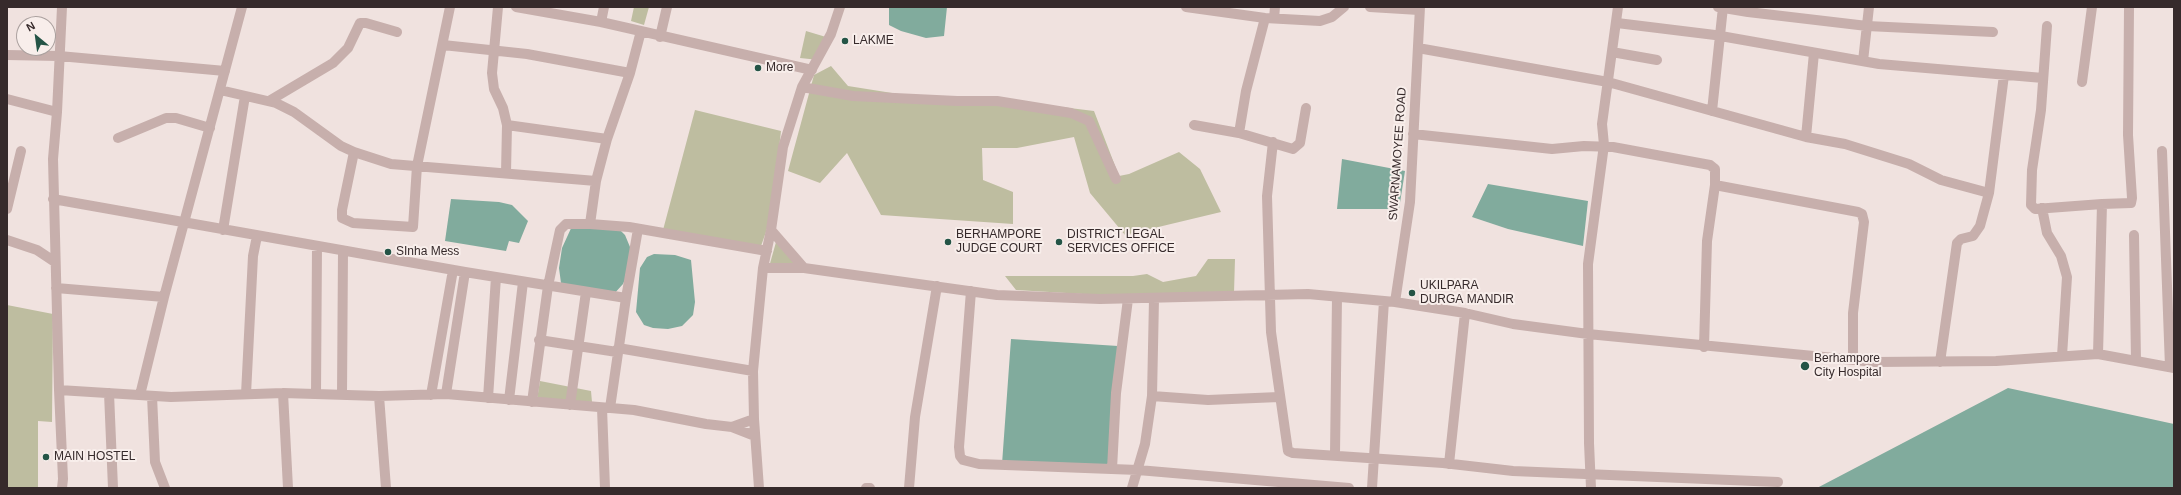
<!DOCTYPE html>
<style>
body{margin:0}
#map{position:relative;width:2181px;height:495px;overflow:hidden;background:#f0e2df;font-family:Helvetica,sans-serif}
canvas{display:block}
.frame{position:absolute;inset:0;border:8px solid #362a2b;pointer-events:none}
.north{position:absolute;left:16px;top:16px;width:40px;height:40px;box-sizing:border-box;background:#f8eeeb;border:1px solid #aaa09e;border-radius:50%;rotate:331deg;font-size:11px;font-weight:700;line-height:16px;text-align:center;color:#362a2b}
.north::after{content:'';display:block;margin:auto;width:14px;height:18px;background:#245446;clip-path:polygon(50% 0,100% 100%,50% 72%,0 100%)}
</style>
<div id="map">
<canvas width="2181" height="495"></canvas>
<div class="frame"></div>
<div class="north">N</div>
</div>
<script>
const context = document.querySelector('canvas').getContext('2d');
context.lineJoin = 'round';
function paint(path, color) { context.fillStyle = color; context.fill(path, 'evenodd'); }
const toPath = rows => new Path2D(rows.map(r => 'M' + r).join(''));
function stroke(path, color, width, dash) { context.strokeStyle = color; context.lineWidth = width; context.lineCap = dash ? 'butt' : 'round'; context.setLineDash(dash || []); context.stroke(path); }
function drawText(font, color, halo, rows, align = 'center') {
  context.font = font + ' Helvetica,sans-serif'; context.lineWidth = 4; context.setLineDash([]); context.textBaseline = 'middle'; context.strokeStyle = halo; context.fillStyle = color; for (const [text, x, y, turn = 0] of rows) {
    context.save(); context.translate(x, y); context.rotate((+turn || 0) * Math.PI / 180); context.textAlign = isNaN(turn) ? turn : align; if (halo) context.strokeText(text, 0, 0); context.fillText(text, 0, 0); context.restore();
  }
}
paint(toPath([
 [634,7,649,7,644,25,631,21],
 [806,31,826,37,819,60,800,58],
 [831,66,848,86,911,96,980,97,1094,111,1119,176,1129,174,1179,152,1200,169,1221,212,1125,235,1090,193,1074,137,1017,148,982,148,983,180,1013,192,1013,224,881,215,847,153,820,183,788,171,814,75],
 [695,110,781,131,771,218,761,246,663,230],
 [778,235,800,266,769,267],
 [1208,259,1235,259,1234,293,1100,295,1016,290,1005,276,1133,276,1147,274,1163,282,1196,276],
 [7,305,53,314,52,422,38,421,38,488,7,488],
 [540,381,591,391,592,402,537,399]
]), '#bebda0');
paint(toPath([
 [889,7,947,7,944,36,926,38,901,31,889,25],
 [1342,159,1405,171,1399,209,1337,209],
 [1488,184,1588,201,1583,246,1508,229,1472,217],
 [451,199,499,202,512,205,528,221,519,243,509,241,506,251,445,241],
 [573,224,618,228,625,235,630,247,630,269,623,284,613,295,561,283,559,268,562,248],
 [654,254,675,255,691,260,695,302,693,315,682,326,668,329,653,328,644,325,636,312,640,268,647,257],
 [1011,339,1118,346,1113,468,1002,464],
 [2008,388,2174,424,2174,488,1817,488]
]), '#81ab9d');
stroke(toPath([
 [498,7,492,73,494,89,503,108,507,125,506,173],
 [516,7,601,22,812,70],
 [840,7,831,34,802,87,783,147,771,230,763,268,804,268,997,295,1100,299,1308,294,1395,302,1465,313,1513,324,1588,334,1875,362,1996,361,2098,354,2174,368],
 [1186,7,1265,18,1320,21,1332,17,1344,7],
 [1370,7,1419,10],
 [1718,7,1748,12,1867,26,1993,32],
 [1274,18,1275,7],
 [601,22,604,7],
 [1617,23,1715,35,1879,64,2043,78],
 [2047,26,2041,110,2032,170,2031,205,2035,209,2102,204],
 [641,31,630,73,607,139,596,181,590,224,629,227,767,251],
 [660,37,667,7],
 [443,45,527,54,630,73],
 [1418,48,1608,82,1806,137,1845,144,1909,164,1941,180,1989,193],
 [1612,52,1657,60],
 [7,55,59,56,225,71],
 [1863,61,1869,7],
 [2082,82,2092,7],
 [802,87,853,96,957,101,997,101,1071,113,1089,121,1116,179],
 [220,90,276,103,294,112,341,146,354,152,391,164,596,181],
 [7,99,57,112],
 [269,101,333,63,348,48,360,23,366,23,397,32],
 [1712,111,1723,7],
 [507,125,607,139],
 [1194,125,1239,133,1293,149,1300,143,1306,108],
 [1239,133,1246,91,1265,18],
 [1413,134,1552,149,1584,146,1613,147,1710,165,1715,169,1715,185,1858,212,1862,214,1864,222,1853,313,1853,359],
 [1806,137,1814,53],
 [118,138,166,118,176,118,210,128],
 [1273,142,1267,196,1271,332,1288,451,1293,453,1443,463,1513,471,1778,482],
 [2162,151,2170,367],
 [354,152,342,210,342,218,353,223,413,227,417,166,450,7],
 [53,199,465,272,626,298,610,408],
 [2042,208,2047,233,2061,256,2067,277,2062,356],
 [7,209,21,151],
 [223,230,245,96],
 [771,230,804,268],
 [2134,235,2136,361],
 [7,240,37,250,55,262],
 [56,288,164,297],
 [971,291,959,447,960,456,963,460,979,464,1138,470,1349,488],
 [626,298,638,229],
 [1395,302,1410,202,1420,7],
 [539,340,617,352],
 [1704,347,1707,241,1715,185],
 [618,348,753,371],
 [2098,354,2102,204,2131,203,2132,198,2128,135,2129,7],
 [1940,362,1957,243,1961,239,1973,236,1980,226,1989,193,2004,75],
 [59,390,53,159,57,112,62,7],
 [109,393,113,488],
 [283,393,288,488],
 [246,394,253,256,257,236],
 [316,394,317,246],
 [446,394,465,272],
 [140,395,164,297,242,7],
 [342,395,343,251],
 [431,395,453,270],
 [152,396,155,462,165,488],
 [379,396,386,488],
 [1152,396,1208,400,1279,397],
 [488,398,496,277],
 [509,400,523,282],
 [532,402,548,286,560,230,566,224,590,224],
 [570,405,586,292],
 [602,408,605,488],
 [754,419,759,488],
 [732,427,755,436],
 [1335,454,1337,297],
 [1449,464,1465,313],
 [1112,469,1116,393,1128,299],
 [62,488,63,479,59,390,171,397,283,393,379,396,446,394,634,410,706,424,732,427,754,419,753,371,763,268],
 [866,488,870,488],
 [909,488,915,417,937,286],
 [1132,488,1145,444,1152,396,1154,299],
 [1372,488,1384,301],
 [1591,488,1589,443,1588,264,1604,145,1602,124,1618,7]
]), '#c7afac', 10);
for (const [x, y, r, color] of [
 [845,41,4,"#245446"],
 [758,68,4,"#245446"],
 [948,242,4,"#245446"],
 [1059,242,4,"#245446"],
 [388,252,4,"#245446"],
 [1412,293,4,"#245446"],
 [1805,366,5,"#245446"],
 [46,457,4,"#245446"]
]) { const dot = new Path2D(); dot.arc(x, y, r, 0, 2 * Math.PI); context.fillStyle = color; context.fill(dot); stroke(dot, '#f8eeeb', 1.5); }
drawText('12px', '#362a2b', '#f8eeeb', [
 ["LAKME",853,41],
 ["More",766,68],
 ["BERHAMPORE",956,235],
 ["JUDGE COURT",956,249],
 ["DISTRICT LEGAL",1067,235],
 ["SERVICES OFFICE",1067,249],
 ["SInha Mess",396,252],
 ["UKILPARA",1420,286],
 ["DURGA MANDIR",1420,300],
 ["Berhampore",1814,359],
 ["City Hospital",1814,373],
 ["MAIN HOSTEL",54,457]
], 'left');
drawText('12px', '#362a2b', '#f8eeeb', [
 ["SWARNAMOYEE ROAD",1398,154,-86]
]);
</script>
